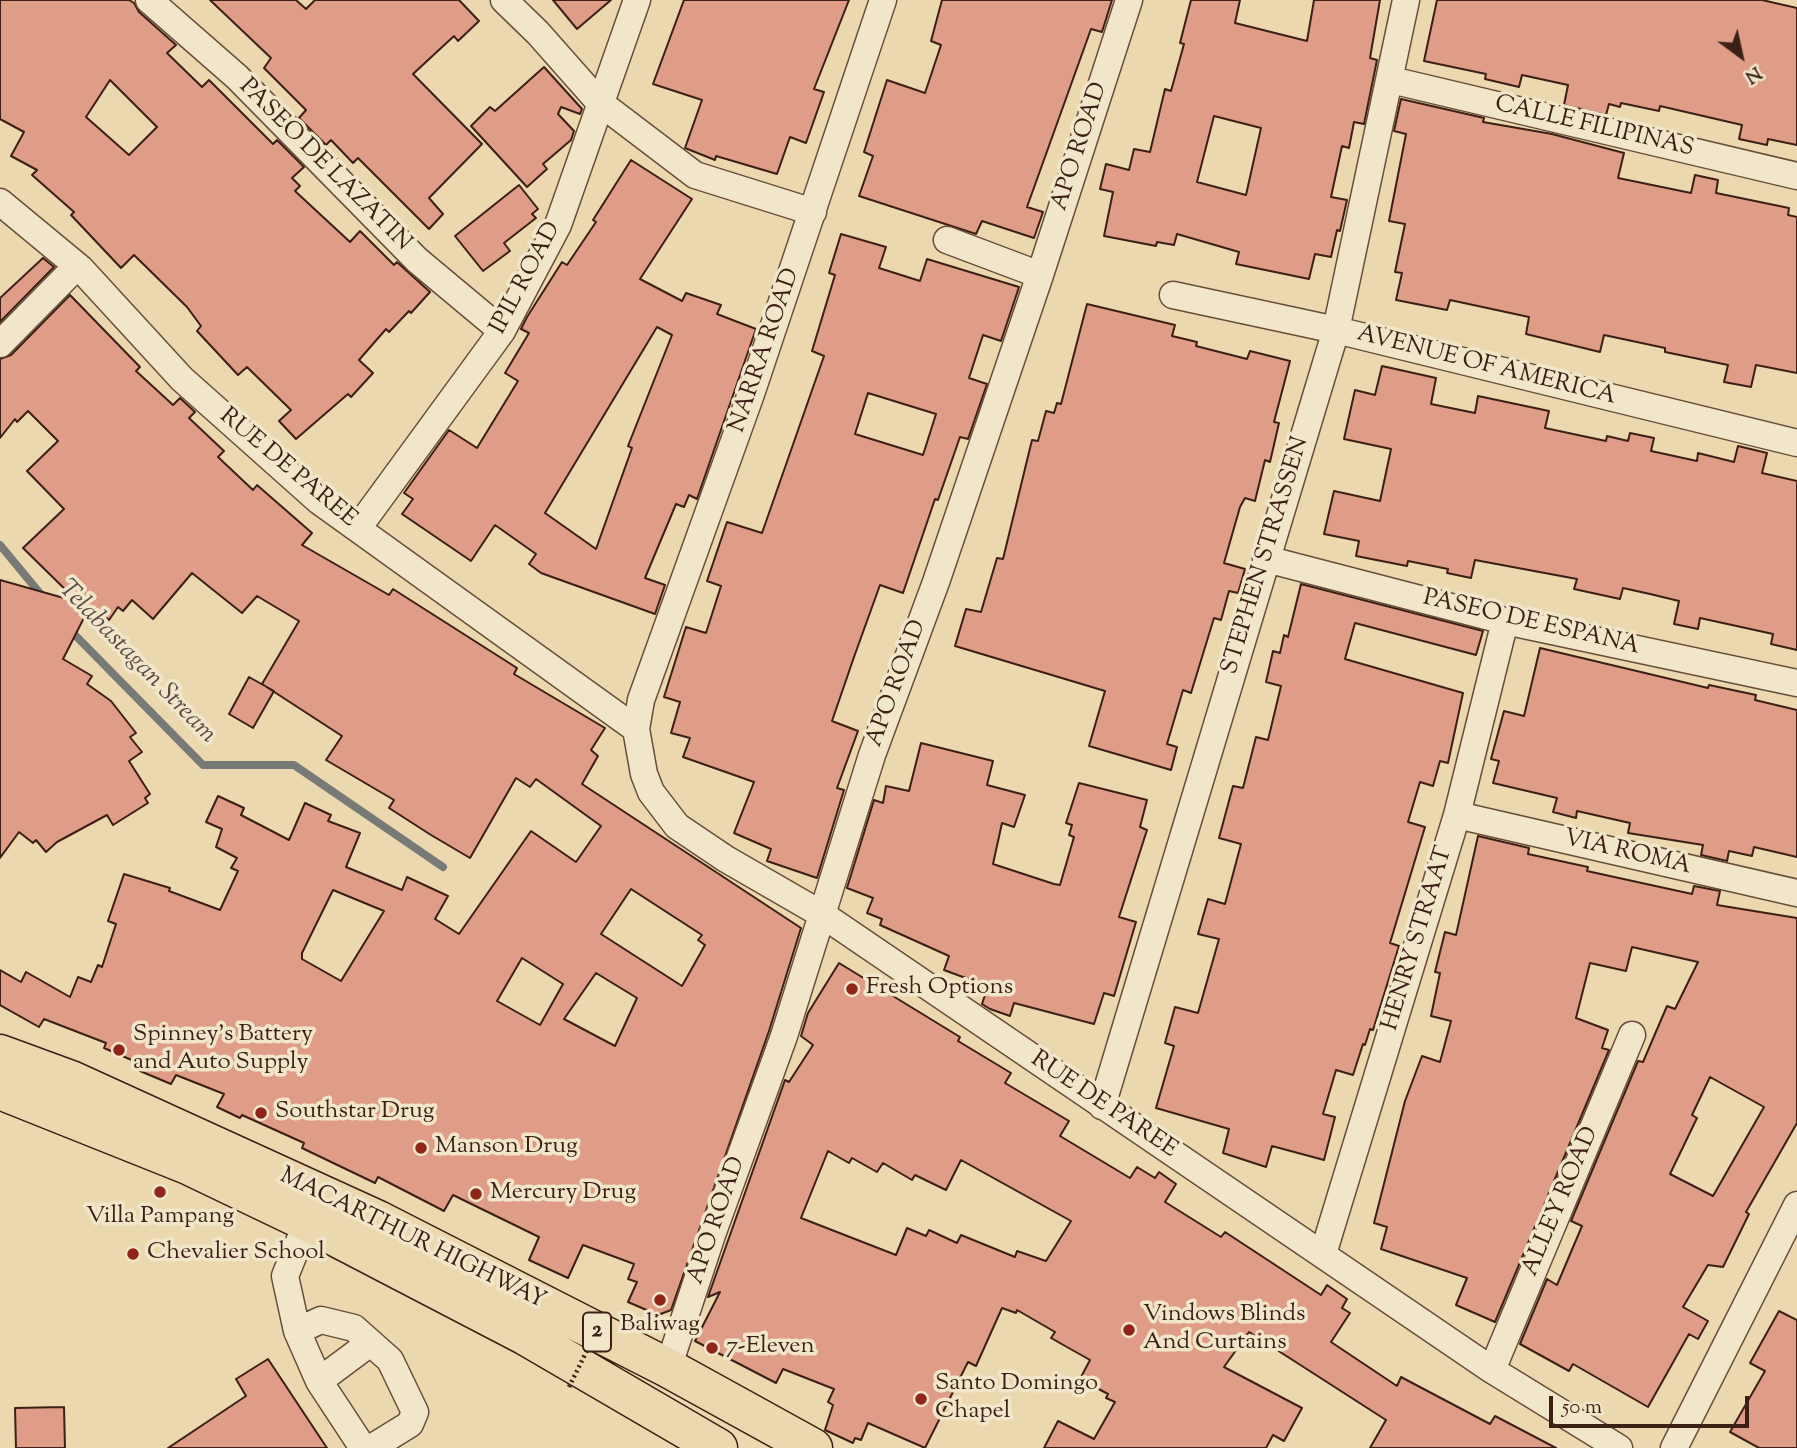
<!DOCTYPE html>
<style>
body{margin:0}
#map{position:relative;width:1797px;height:1448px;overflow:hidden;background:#ebd8ae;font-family:"Sorts Mill Goudy",serif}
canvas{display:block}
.north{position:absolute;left:1706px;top:21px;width:70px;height:70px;-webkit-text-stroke:5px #f2e6ca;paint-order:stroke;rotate:147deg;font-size:19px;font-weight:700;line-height:28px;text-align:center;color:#3c1f15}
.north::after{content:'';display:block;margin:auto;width:24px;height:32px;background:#3c1f15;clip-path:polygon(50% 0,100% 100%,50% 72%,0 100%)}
.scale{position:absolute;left:1549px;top:1396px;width:200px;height:32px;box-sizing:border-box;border:4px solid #3c1f15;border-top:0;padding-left:9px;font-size:21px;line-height:24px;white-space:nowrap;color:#3c1f15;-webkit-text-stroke:5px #f2e6ca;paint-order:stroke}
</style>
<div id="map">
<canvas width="1797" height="1448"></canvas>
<div class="north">N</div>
<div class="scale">50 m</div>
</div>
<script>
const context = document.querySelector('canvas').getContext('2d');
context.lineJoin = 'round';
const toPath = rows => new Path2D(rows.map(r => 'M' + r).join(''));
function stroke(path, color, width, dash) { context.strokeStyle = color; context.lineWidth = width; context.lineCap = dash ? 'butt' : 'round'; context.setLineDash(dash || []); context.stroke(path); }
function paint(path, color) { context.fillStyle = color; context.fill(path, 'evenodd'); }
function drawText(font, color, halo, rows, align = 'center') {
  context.font = font + ' "Sorts Mill Goudy",serif'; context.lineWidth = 7; context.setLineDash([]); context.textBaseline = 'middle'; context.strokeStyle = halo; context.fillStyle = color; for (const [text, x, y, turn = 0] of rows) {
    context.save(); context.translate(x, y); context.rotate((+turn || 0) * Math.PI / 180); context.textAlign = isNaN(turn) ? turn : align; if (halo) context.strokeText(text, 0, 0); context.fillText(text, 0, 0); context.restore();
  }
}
stroke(toPath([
 [0,545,43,597],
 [69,629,203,765,294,765,443,867]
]), '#777a76', 8);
const building = toPath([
 [0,0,129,0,134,3,139,12,176,45,167,53,202,87,209,80,273,144,277,140,304,167,292,178,300,186,295,191,350,242,360,231,394,265,397,262,430,292,411,313,409,311,389,332,386,329,359,360,373,373,351,397,348,394,296,439,279,421,291,410,247,367,238,375,197,331,201,326,187,307,134,255,121,268,71,215,74,212,32,175,37,170,11,156,24,132,0,119,0,0],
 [110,80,157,127,129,155,86,117,110,80],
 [210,0,296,0,306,9,315,0,459,0,479,21,458,41,454,36,413,74,482,144,429,198,443,214,429,229,358,158,353,163,331,140,326,145,299,118,306,110,264,68,271,58,210,0],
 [553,0,611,0,577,29,553,0],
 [684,0,849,0,814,89,824,92,806,143,790,137,777,174,716,156,715,160,685,148,702,100,653,84,684,0],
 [942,0,1112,0,1102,32,1091,29,1027,207,1043,212,1034,238,982,221,976,234,859,196,873,156,864,152,887,80,925,93,941,45,931,41,942,0],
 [1191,0,1240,0,1235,23,1307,41,1314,0,1380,0,1370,58,1377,60,1364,124,1354,122,1349,148,1342,146,1331,197,1347,200,1340,231,1337,230,1331,257,1315,254,1309,279,1236,264,1239,252,1177,234,1174,245,1157,242,1156,246,1104,236,1113,192,1100,189,1106,164,1129,170,1134,149,1150,152,1165,89,1171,91,1184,44,1180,43,1191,0],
 [1214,116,1261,128,1246,195,1197,182,1214,116],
 [1437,0,1762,0,1797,8,1797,145,1768,139,1767,145,1739,139,1742,125,1660,106,1659,111,1621,103,1620,107,1609,104,1606,115,1564,105,1568,85,1522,75,1519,87,1485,79,1486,74,1424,61,1437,0],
 [544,67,582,109,580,114,561,107,558,114,574,131,571,140,543,164,547,169,527,187,471,126,490,107,495,111,544,67],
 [1401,99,1484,118,1483,122,1552,134,1624,153,1618,178,1691,193,1695,175,1718,180,1716,193,1789,208,1788,215,1797,217,1797,373,1756,365,1751,387,1724,382,1728,365,1665,352,1665,348,1604,335,1600,352,1526,334,1529,317,1450,300,1447,310,1396,300,1402,273,1395,272,1405,224,1389,221,1406,134,1394,131,1401,99],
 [631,160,692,199,640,279,682,301,686,293,721,305,717,314,756,329,697,499,689,495,684,507,676,504,645,578,665,585,655,614,541,573,529,564,536,554,495,525,471,561,402,514,413,499,404,493,449,430,477,448,518,381,505,373,529,333,521,329,527,317,562,262,567,265,596,222,593,220,631,160],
 [657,327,672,335,628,446,632,448,596,549,545,513,657,327],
 [519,185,538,209,532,214,536,218,504,243,510,251,483,271,455,236,519,185],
 [841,234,886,247,879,268,920,281,927,259,1019,287,1001,341,983,335,969,378,987,384,968,439,960,437,938,500,935,499,903,593,880,585,854,657,832,721,858,731,837,788,844,790,817,878,767,861,771,849,734,833,754,782,683,757,690,738,671,733,680,702,664,697,686,627,706,633,721,586,707,581,727,522,762,533,824,356,812,351,835,275,829,273,841,234],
 [868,393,936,414,923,455,855,434,868,393],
 [43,258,54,267,0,322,0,298,43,258],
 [70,295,140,367,136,371,173,405,180,398,195,412,189,418,224,451,218,457,253,490,257,485,312,533,302,545,389,595,393,589,517,668,514,674,605,728,591,750,598,756,582,784,801,928,769,1031,671,1310,658,1315,628,1302,637,1282,628,1279,634,1264,583,1245,568,1278,529,1260,539,1237,453,1195,444,1211,378,1177,375,1183,302,1148,304,1143,242,1115,240,1118,217,1107,224,1094,176,1075,171,1084,140,1071,143,1065,104,1048,106,1043,44,1019,39,1027,0,1005,0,970,21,982,26,972,70,997,78,977,91,982,98,965,102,967,116,924,108,921,124,874,170,888,169,891,220,910,238,871,231,868,237,858,216,847,222,829,206,822,218,796,244,808,241,815,289,840,305,803,331,815,328,821,360,833,346,867,402,890,407,877,448,896,435,919,459,934,531,831,576,862,601,826,536,779,530,787,516,778,470,858,431,835,389,808,394,800,326,760,342,736,262,684,299,621,257,596,242,613,192,573,153,619,132,600,123,611,118,607,109,620,90,606,63,659,92,676,87,684,111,701,136,733,130,737,142,752,129,761,150,794,145,798,148,803,113,825,107,815,57,842,46,852,36,840,33,843,19,832,0,858,0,580,78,602,23,548,64,509,27,471,58,441,28,411,17,422,15,419,0,438,0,359,11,355,70,295],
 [631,889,702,935,698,940,705,945,682,986,601,934,631,889],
 [333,890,384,911,341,981,302,959,302,953,333,890],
 [522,958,563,984,540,1025,497,1001,522,958],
 [596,973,637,998,615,1046,564,1019,596,973],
 [1087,304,1175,325,1172,336,1197,342,1196,346,1247,359,1250,351,1290,361,1274,422,1279,423,1270,462,1265,460,1255,501,1245,498,1240,507,1224,563,1245,569,1238,593,1229,591,1221,620,1214,618,1191,693,1183,690,1167,744,1177,747,1171,770,1089,746,1105,691,955,646,966,609,981,612,997,558,1003,559,1032,440,1038,441,1046,411,1054,413,1057,403,1061,404,1087,304],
 [1382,366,1436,378,1431,404,1475,413,1478,396,1549,411,1545,428,1606,441,1607,436,1628,441,1630,433,1654,438,1651,451,1697,461,1698,453,1734,462,1738,446,1767,453,1762,473,1797,481,1797,650,1771,644,1773,634,1700,618,1698,629,1674,624,1679,601,1650,594,1623,588,1620,599,1574,589,1577,579,1475,560,1471,578,1447,573,1448,569,1408,561,1407,566,1356,556,1359,541,1324,534,1334,491,1380,501,1391,449,1344,439,1355,390,1375,395,1382,366],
 [1301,584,1483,631,1476,655,1355,623,1345,659,1463,693,1448,763,1440,761,1433,786,1420,782,1408,822,1425,827,1390,943,1399,946,1373,1030,1370,1029,1365,1045,1363,1044,1353,1075,1336,1070,1323,1114,1335,1117,1324,1160,1272,1146,1266,1167,1223,1153,1229,1129,1156,1108,1174,1046,1165,1043,1175,1007,1198,1013,1219,939,1198,934,1208,899,1225,904,1241,844,1219,838,1233,786,1243,788,1256,737,1268,740,1281,686,1266,682,1273,651,1280,653,1284,635,1288,637,1301,584],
 [1540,648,1708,688,1709,685,1756,695,1755,700,1797,710,1797,857,1754,847,1752,856,1729,851,1727,861,1701,855,1703,845,1628,833,1630,823,1577,811,1576,818,1553,812,1557,798,1493,783,1499,761,1491,759,1504,711,1524,716,1540,648],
 [249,677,274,691,253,728,229,714,249,677],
 [921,743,993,761,987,785,1025,795,1014,827,1002,823,993,864,1054,884,1060,885,1074,837,1069,835,1072,825,1066,823,1079,783,1147,800,1140,827,1147,830,1119,917,1136,922,1114,996,1104,993,1094,1024,1014,1003,1010,1016,990,1009,982,1004,987,989,970,984,971,980,944,970,949,956,880,925,882,919,867,913,873,898,847,888,874,800,883,803,886,786,909,791,921,743],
 [1478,836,1529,848,1528,854,1588,867,1587,871,1692,894,1694,886,1720,891,1717,905,1797,918,1797,1123,1746,1212,1749,1214,1723,1267,1708,1265,1683,1307,1708,1321,1698,1339,1689,1334,1648,1407,1573,1364,1569,1371,1520,1344,1547,1279,1557,1285,1582,1226,1571,1221,1638,1061,1643,1062,1667,1006,1675,1009,1698,962,1632,947,1626,971,1590,963,1576,1018,1608,1030,1602,1048,1609,1050,1495,1322,1456,1305,1467,1278,1381,1249,1387,1227,1374,1223,1405,1101,1422,1056,1440,1062,1451,1021,1431,1016,1440,973,1435,972,1445,932,1456,935,1478,836],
 [1710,1077,1764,1107,1713,1196,1670,1174,1697,1118,1692,1115,1710,1077],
 [839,963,960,1037,958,1041,1011,1073,1005,1083,1069,1121,1060,1136,1130,1178,1137,1167,1155,1178,1159,1172,1176,1184,1165,1202,1221,1237,1225,1232,1321,1295,1327,1285,1347,1299,1342,1308,1350,1313,1331,1342,1397,1386,1401,1377,1490,1424,1495,1416,1556,1448,1370,1448,1386,1420,1249,1332,1224,1367,1302,1408,1284,1441,1273,1435,1266,1448,1044,1448,1058,1421,1094,1439,1115,1402,1106,1398,1108,1394,1080,1379,1090,1360,1051,1338,1055,1332,1017,1310,1016,1313,1002,1308,976,1366,968,1362,925,1448,868,1423,861,1440,855,1438,853,1443,825,1430,833,1405,828,1402,834,1389,783,1369,776,1383,695,1341,720,1292,708,1297,785,1080,789,1082,813,1045,801,1036,808,1013,839,963],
 [828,1151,849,1163,852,1158,877,1172,883,1163,912,1180,915,1175,946,1190,961,1160,1071,1221,1046,1261,1017,1251,1015,1257,961,1235,957,1243,929,1230,926,1236,907,1228,896,1255,801,1218,828,1151],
 [1779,1311,1797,1320,1797,1448,1759,1448,1730,1432,1765,1371,1750,1363,1779,1311],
 [268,1359,327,1448,168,1448,246,1396,236,1379,268,1359],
 [64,1407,65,1448,16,1448,15,1408,64,1407]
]);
paint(building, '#df9c87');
stroke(building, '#3c1f15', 2);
const minor = toPath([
 [149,0,237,77,417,260,502,331],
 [504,0,538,33,599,102,695,175,813,212],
 [883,0,751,394,641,700,636,729,644,774,651,792,677,826,726,859,823,915,1492,1370,1619,1448],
 [1391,80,1797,176],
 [0,202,81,269,182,379,319,501,636,729],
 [947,240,1040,275],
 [1173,295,1336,330,1797,443],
 [0,344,77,266],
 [358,528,502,331,558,225,637,0],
 [1266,559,1505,621,1797,683],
 [1457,815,1797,893],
 [1102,1106,1336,330,1406,0],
 [307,1222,285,1276,297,1331,319,1381,363,1448],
 [1323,1254,1457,815,1505,621],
 [297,1331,321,1320,354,1328,390,1360,415,1412,410,1424,371,1448],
 [668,1368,713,1232,784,1036,872,755,936,582,1040,275,1129,0],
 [1492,1370,1632,1035],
 [319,1381,370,1343],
 [1674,1448,1797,1205]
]);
const highway = toPath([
 [0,1054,71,1080,378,1220,668,1368,813,1448],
 [0,1090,188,1165,307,1222,526,1336,718,1448]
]);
stroke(minor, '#684d3b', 29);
stroke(highway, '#3c1f15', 41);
stroke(minor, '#f2e6ca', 26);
stroke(highway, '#ebd8ae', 38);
stroke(toPath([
 [569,1387,603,1318]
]), '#3c1f15', 4.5, [2, 3.5]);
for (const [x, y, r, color] of [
 [852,989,7,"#8f2418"],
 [119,1050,7,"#8f2418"],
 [261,1113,7,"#8f2418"],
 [421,1148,7,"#8f2418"],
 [160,1192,7,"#8f2418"],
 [476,1194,7,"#8f2418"],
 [133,1254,7,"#8f2418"],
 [660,1300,7,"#8f2418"],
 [1129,1330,7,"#8f2418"],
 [712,1348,7,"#8f2418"],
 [921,1399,7,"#8f2418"]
]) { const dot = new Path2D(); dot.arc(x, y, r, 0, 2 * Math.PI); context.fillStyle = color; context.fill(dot); stroke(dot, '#f2e6ca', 2.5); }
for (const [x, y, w] of [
 [597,1332,28]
]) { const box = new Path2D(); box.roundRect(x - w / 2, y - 19.5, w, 39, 5); context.fillStyle = '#f2e6ca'; context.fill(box); stroke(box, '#3c1f15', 2); }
drawText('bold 23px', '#3c1f15', null, [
 ["2",597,1332]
]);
drawText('24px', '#3c1f15', '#f2e6ca', [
 ["CALLE FILIPINAS",1594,128,13],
 ["APO ROAD",1081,147,-72],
 ["PASEO DE LAZATIN",324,166,45],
 ["IPIL ROAD",527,279,-62],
 ["NARRA ROAD",766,351,-71],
 ["AVENUE OF AMERICA",1486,367,14],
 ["RUE DE PAREE",287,469,40],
 ["STEPHEN STRASSEN",1267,556,-73],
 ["PASEO DE ESPANA",1531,624,13],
 ["APO ROAD",898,684,-70],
 ["VIA ROMA",1627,854,13],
 ["HENRY STRAAT",1419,939,-73],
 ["RUE DE PAREE",1103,1106,34],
 ["ALLEY ROAD",1562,1202,-67],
 ["APO ROAD",718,1221,-71],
 ["MACARTHUR HIGHWAY",412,1240,26]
]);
drawText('24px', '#3c1f15', '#f2e6ca', [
 ["Fresh Options",866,989],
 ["Spinney's Battery",133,1036],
 ["and Auto Supply",133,1064],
 ["Southstar Drug",275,1113],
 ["Manson Drug",435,1148],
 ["Mercury Drug",490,1194],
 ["Villa Pampang",160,1218,"center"],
 ["Chevalier School",147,1254],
 ["Vindows Blinds",1143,1316],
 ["And Curtains",1143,1344],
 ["Baliwag",660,1326,"center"],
 ["7-Eleven",726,1348],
 ["Santo Domingo",935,1385],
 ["Chapel",935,1413]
], 'left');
drawText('italic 26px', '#5a4c46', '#f2e6ca', [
 ["Telabastagan Stream",136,663,46]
]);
</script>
